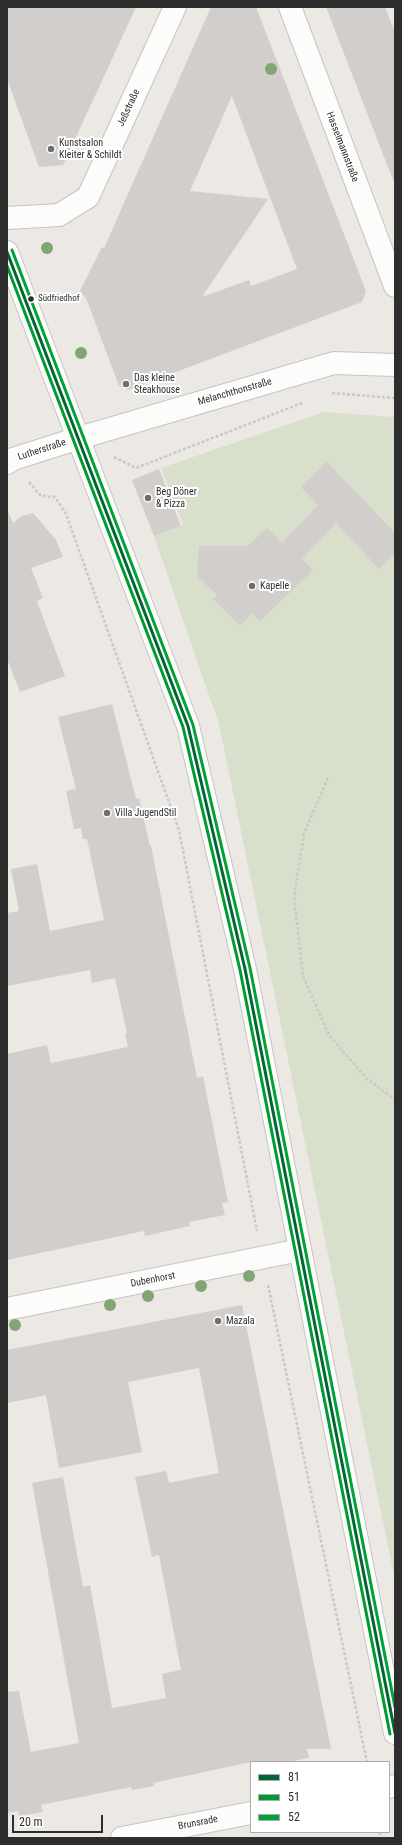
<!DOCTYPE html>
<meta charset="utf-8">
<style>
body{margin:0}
#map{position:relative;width:402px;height:1845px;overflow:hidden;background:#ece8e4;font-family:"Roboto Condensed",sans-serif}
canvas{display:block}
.frame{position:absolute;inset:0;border:8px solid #2e2e2e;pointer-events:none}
.legend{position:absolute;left:250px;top:1761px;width:140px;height:72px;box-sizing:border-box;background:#fff;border:1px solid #ababab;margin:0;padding:5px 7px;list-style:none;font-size:12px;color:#2e2e2e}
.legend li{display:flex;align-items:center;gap:8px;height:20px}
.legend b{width:20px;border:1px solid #ababab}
.scale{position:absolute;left:12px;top:1815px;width:91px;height:18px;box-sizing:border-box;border:2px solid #2e2e2e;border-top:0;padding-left:5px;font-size:12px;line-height:14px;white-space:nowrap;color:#2e2e2e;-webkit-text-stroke:3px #fff;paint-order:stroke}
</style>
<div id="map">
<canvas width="402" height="1845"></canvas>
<div class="frame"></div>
<ul class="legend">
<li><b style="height:5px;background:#063"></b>81</li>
<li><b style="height:5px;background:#093"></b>51</li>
<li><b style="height:5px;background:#00a138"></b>52</li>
</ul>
<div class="scale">20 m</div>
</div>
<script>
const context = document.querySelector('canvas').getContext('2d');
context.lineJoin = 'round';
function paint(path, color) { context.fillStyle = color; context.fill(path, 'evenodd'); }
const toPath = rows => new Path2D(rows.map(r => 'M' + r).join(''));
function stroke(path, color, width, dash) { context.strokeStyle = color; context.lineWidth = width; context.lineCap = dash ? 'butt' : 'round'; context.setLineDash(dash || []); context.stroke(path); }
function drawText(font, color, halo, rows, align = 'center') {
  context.font = font + ' "Roboto Condensed",sans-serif'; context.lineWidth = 4; context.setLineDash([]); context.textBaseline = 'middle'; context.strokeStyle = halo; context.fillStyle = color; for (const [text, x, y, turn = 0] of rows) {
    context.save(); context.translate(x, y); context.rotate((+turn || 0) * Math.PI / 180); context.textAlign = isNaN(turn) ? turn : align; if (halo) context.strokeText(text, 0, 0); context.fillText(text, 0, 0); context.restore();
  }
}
paint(toPath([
 [324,412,395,417,395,1580,219,724,154,536,183,525,161,468]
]), '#d8e0cc');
paint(toPath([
 [7,7,136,7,63,165,39,167,7,79],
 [211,7,256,7,366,291,362,302,128,390,119,386,86,298,80,291,102,247,104,248],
 [232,96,297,269,251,286,249,280,202,297,268,199,190,191],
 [326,7,385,7,395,32,395,179,393,180],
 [327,462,395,533,395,553,379,569,336,523,302,559,313,570,260,621,252,613,240,626,213,599,217,595,197,576,199,546,248,546,267,528,282,543,318,505,301,487],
 [159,469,181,526,154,536,132,480],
 [8,511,13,523,22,516,33,513,56,540,63,557,31,568,43,598,37,601,65,676,20,692,7,659,7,512],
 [112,704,136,799,139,798,150,846,151,846,197,1078,203,1076,228,1202,222,1203,225,1215,189,1222,190,1226,145,1236,144,1231,7,1260,7,1054,47,1045,51,1063,128,1047,125,1033,127,1033,115,978,92,983,90,970,7,986,7,913,19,911,11,869,37,864,50,931,104,920,87,839,83,839,81,828,74,829,66,791,76,789,58,717],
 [242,1305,331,1749,307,1749,309,1758,288,1762,251,1762,153,1783,154,1786,132,1790,131,1787,41,1805,43,1812,19,1816,18,1811,7,1813,7,1692,19,1691,31,1752,79,1743,32,1483,63,1477,83,1587,90,1585,112,1708,166,1698,162,1674,181,1670,159,1555,152,1557,135,1477,166,1471,169,1483,219,1473,199,1368,128,1382,142,1452,59,1468,46,1395,7,1403,7,1350]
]), '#d1cecb');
const minor = toPath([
 [290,7,395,286],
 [7,218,59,215,88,197,175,7],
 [7,463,13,459,79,438,334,363,395,365],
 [7,1309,300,1250],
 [389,1787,395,1786],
 [122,1838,251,1813]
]);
const tertiary = toPath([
 [7,252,188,726,245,969,395,1733]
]);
stroke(minor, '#c5c4c5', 24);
stroke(tertiary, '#c5c4c5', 24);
stroke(toPath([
 [332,393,395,398],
 [114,457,136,468,302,403],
 [29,482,41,496,55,497,66,514,179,830,257,1231],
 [328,778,304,833,294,897,303,976,329,1035,366,1078,395,1100],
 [268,1285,367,1762],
 [380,1832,381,1838]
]), '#c9c9c8', 2.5, [3, 2]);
stroke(minor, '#fcfcfb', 22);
stroke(tertiary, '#fcfcfb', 22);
stroke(toPath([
 [7,252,188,726,245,969,395,1733]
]), '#063', 3);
stroke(toPath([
 [7,266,183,727,240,970,390,1734]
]), '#093', 3);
stroke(toPath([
 [12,250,193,725,250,968,395,1707]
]), '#00a138', 3);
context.fillStyle = '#82a575';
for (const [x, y] of [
 [271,69],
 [47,248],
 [81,353],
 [249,1276],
 [201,1286],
 [148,1296],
 [110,1305],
 [15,1325]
]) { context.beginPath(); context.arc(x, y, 6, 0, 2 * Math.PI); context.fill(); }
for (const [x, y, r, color] of [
 [51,149,4,"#706f6e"],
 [31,299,3.5,"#2e2e2e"],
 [126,384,4,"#706f6e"],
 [148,498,4,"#706f6e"],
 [252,586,4,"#706f6e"],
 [107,813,4,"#706f6e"],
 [218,1321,4,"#706f6e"]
]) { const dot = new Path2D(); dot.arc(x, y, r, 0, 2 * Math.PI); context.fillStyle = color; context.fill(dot); stroke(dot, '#fff', 1.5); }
drawText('9px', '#2e2e2e', '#fff', [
 ["Südfriedhof",38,299]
], 'left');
drawText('10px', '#2e2e2e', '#fff', [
 ["Jeßstraße",129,108,-65],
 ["Hasselmannstraße",342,147,69],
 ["Melanchthonstraße",235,392,-16],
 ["Lutherstraße",42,450,-18],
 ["Dubenhorst",153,1280,-11],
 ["Brunsrade",198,1823,-11]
]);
drawText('10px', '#2e2e2e', '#fff', [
 ["Kunstsalon",59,143],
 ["Kleiter & Schildt",59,155],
 ["Das kleine",134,378],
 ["Steakhouse",134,390],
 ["Beg Döner",156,492],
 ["& Pizza",156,504],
 ["Kapelle",260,586],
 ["Villa JugendStil",115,813],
 ["Mazala",226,1321]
], 'left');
</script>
